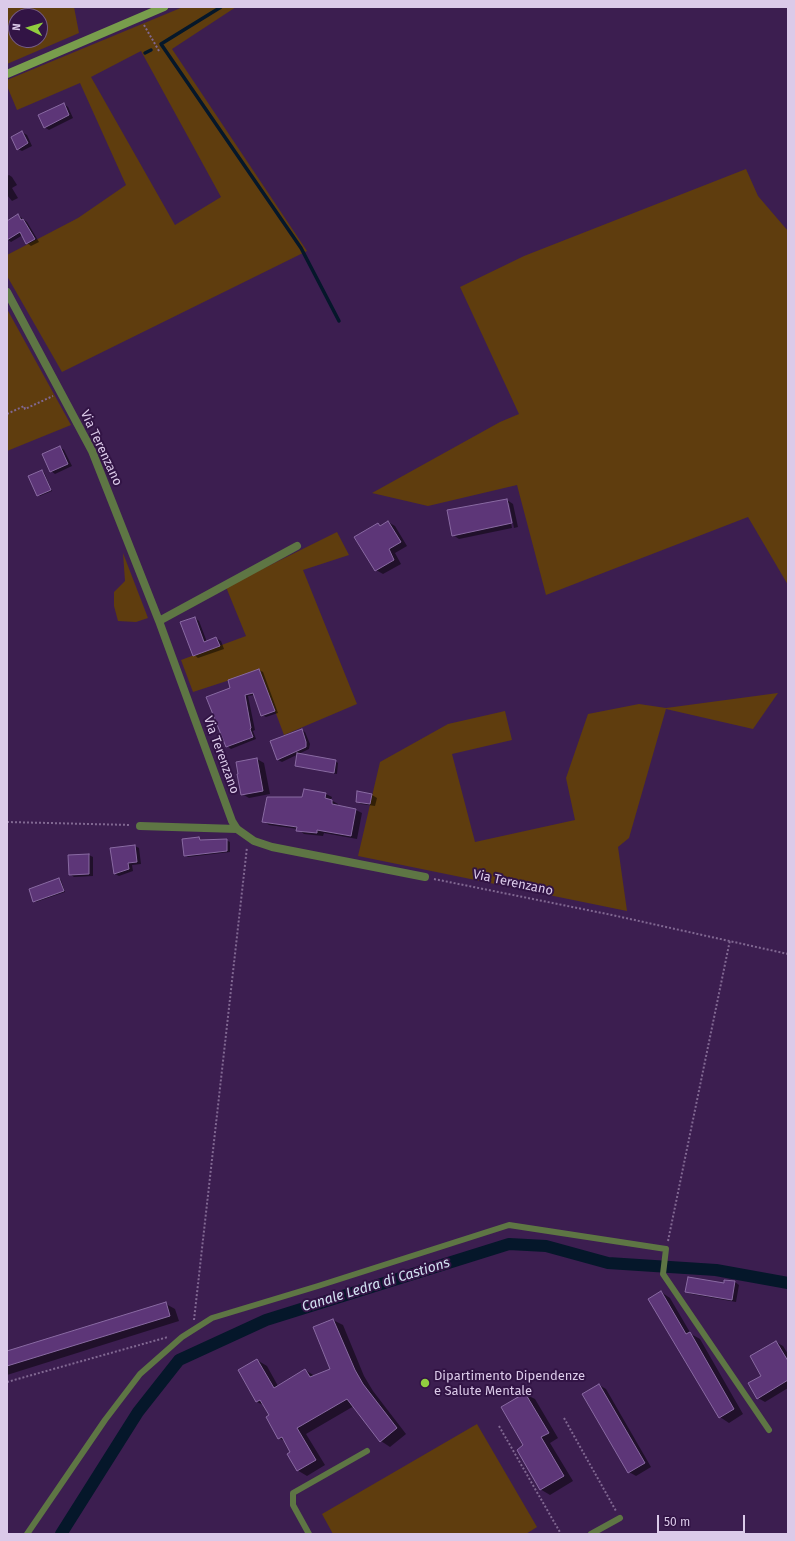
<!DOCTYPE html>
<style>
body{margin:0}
#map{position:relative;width:795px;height:1541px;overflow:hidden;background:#3c1e50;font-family:"Fira Sans",sans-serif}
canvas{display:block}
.frame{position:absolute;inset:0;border:8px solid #dbcae9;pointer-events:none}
.north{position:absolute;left:8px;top:8px;width:40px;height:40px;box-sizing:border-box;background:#321445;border:1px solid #765d87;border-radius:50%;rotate:275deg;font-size:11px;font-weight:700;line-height:16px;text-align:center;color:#dbcae9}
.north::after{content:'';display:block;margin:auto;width:14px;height:18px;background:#91cd3f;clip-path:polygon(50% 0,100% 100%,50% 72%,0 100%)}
.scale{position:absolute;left:657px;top:1515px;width:88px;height:18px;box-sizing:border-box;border:2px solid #dbcae9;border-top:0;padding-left:5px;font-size:12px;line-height:14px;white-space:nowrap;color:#dbcae9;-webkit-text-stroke:3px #321445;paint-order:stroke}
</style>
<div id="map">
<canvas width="795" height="1541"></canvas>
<div class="frame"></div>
<div class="north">N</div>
<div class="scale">50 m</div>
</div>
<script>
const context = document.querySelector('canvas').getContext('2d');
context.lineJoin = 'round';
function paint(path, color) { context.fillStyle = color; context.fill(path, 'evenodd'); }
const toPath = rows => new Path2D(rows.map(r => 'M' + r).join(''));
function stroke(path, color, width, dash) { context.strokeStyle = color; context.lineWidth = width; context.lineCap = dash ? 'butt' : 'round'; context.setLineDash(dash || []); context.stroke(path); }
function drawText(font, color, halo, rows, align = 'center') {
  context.font = font + ' "Fira Sans",sans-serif'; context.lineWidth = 4; context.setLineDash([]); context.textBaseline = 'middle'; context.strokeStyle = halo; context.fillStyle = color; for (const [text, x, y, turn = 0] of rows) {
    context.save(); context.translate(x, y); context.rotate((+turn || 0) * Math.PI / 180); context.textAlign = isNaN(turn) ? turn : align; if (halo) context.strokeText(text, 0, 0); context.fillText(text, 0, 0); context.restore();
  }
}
paint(toPath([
 [7,7,74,7,79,33,7,64],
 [16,16,40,16,40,40,16,40],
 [183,7,236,7,172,49,307,251,62,372,7,276,7,255,78,218,126,185,80,83,17,110,7,86,7,80],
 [141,51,221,197,175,225,91,77],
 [746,169,758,196,788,231,788,585,748,517,546,595,517,485,428,506,372,493,500,422,519,414,460,287,524,256],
 [7,309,71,425,7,451],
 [337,532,349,555,303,570,357,704,284,735,275,711,239,677,193,692,181,660,246,636,226,587],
 [123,553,148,618,136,622,118,621,114,606,114,592,125,581],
 [778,693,753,729,666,709,629,838,618,847,627,911,358,856,380,762,448,724,505,711,512,740,452,754,475,842,575,820,566,778,588,714,639,704,666,708],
 [477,1424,537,1527,526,1534,333,1534,322,1514]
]), '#5f3d0e');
paint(toPath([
 [64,104,68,107,73,118,49,130,44,127],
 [22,132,27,135,32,146,22,151,18,149],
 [9,175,12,177,17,185,12,188,18,198,12,201,7,195,7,176],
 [18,215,27,222,39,242,31,246,27,243,23,235,11,242,7,239,7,222],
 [60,447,64,450,72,466,55,474,51,471],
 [42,471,44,472,52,491,40,496,38,495],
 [507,500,513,504,518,527,514,528,509,503,507,503,512,528,459,539,453,535],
 [388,522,395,526,407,546,395,553,401,564,383,574,376,570,378,524,381,526],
 [195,618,199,621,207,642,216,638,221,641,224,649,198,658,194,655],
 [259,670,263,672,278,713,266,717,262,715,254,695,248,696,255,730,253,731,256,739,231,749,227,746,232,688],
 [301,730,305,732,310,744,309,749,282,762,278,760,271,741],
 [257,759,264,763,270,794,249,798,242,794],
 [335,761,338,763,337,774,296,766],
 [358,792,372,795,377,798,375,806,361,804,357,801],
 [326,794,332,797,331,800,338,804,338,807,356,810,362,813,357,839,324,833,323,836,304,834,298,829,269,825,263,821,303,798],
 [199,839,202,840,226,840,230,842,230,852,188,857,185,855],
 [135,846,139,848,141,864,132,865,133,871,119,876,115,874],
 [89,855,93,857,93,876,74,877,70,874],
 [59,879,61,880,65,892,36,902,34,901],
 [735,1282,739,1285,736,1302,691,1294,686,1291],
 [661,1292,670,1298,691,1334,700,1339,743,1414,729,1423,720,1417],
 [166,1304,175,1309,179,1321,7,1375,7,1352],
 [333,1320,343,1325,364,1376,373,1391,406,1434,390,1447,381,1441,354,1406,306,1434,325,1465,307,1476,297,1470,291,1452,286,1442,279,1438,270,1416,265,1406,257,1402,239,1370,257,1360,267,1366,278,1386,305,1370,315,1376,331,1369],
 [776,1342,783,1346,788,1354,788,1388,765,1402,758,1398,763,1376],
 [599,1385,606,1389,651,1467,636,1476,629,1472],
 [525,1394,535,1399,558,1438,550,1443,573,1481,550,1495,540,1489,525,1445]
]), '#0007');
stroke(toPath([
 [221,7,161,44,301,248,339,321],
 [145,53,151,50]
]), '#05172a', 3.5);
stroke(toPath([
 [61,1534,138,1412,179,1360,266,1320,509,1244,546,1246,608,1263,716,1270,788,1283]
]), '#05172a', 12);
const building = toPath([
 [64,103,69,115,44,128,38,115,64,103],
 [22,131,28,143,17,150,11,137,22,131],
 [18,214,21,220,23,219,35,239,26,244,20,232,7,240,7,221,18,214],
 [60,446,68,464,50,472,42,454,60,446],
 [42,470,51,490,37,496,28,476,42,470],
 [507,499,512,523,452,536,447,510,507,499],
 [388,521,401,542,389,549,394,560,375,571,354,537,378,523,380,526,388,521],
 [195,617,204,642,216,637,220,646,193,656,180,622,195,617],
 [259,669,275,711,261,716,253,693,245,695,251,728,250,729,253,737,226,747,206,697,230,688,228,680,259,669],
 [302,729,306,742,306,747,277,760,270,741,302,729],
 [297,753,336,760,334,773,295,766,297,753],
 [257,758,263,791,241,795,237,774,238,774,236,762,257,758],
 [304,789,326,793,325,798,332,800,332,804,356,809,351,836,317,830,317,833,296,831,297,827,262,822,267,797,302,797,304,789],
 [357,791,372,794,370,804,356,802,357,791],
 [199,837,200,840,227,839,227,851,184,856,182,839,199,837],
 [135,845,137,862,128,863,129,869,114,874,110,848,135,845],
 [89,854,89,874,69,875,68,855,89,854],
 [59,878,64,891,33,902,29,889,59,878],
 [688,1277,724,1283,724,1280,735,1281,732,1300,685,1292,688,1277],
 [661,1291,686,1334,690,1332,734,1409,719,1418,648,1299,661,1291],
 [166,1302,170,1316,7,1366,7,1351,166,1302],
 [333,1319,355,1370,363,1384,397,1428,380,1442,347,1399,297,1428,316,1460,297,1471,287,1454,290,1452,282,1437,278,1439,266,1417,269,1415,260,1400,256,1402,238,1370,257,1359,274,1388,305,1369,310,1377,330,1369,313,1327,333,1319],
 [776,1341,788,1361,788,1380,757,1399,748,1383,761,1376,750,1356,776,1341],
 [599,1384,645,1463,628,1473,582,1394,599,1384],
 [525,1393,549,1433,541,1437,564,1476,540,1490,517,1450,523,1445,501,1407,525,1393]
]);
paint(building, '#5d3678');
stroke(building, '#896aa2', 1);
stroke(toPath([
 [144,25,159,51],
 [7,414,24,406,25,409,53,396],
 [7,822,131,825],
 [434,879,612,915,788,954],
 [668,1241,730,940],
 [194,1320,247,847],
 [7,1382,168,1337],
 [564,1418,616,1511],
 [499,1426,561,1534]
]), '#816892', 2, [2, 2]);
stroke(toPath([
 [27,1534,105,1420,140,1374,182,1337,212,1318,318,1286,509,1225,666,1249,663,1274,769,1430],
 [309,1534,293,1505,293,1493,367,1451],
 [591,1534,620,1518]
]), '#5e7644', 6);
stroke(toPath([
 [7,292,92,451,159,621,232,821,237,829,254,841,272,847,425,877],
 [159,621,297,546],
 [140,826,237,829]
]), '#5e7644', 8);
stroke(toPath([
 [7,74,164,7]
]), '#789d4c', 8);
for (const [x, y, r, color] of [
 [425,1383,5,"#91cd3f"]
]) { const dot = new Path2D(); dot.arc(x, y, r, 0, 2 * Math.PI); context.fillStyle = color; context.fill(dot); stroke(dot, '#321445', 1.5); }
drawText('13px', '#dbcae9', '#321445', [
 ["Via Terenzano",101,448,65],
 ["Via Terenzano",221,755,70],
 ["Via Terenzano",513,883,12]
]);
drawText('13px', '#dbcae9', '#321445', [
 ["Dipartimento Dipendenze",434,1376],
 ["e Salute Mentale",434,1391]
], 'left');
drawText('italic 14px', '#d2e2f2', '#321445', [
 ["Canale Ledra di Castions",376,1285,-17]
]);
</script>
